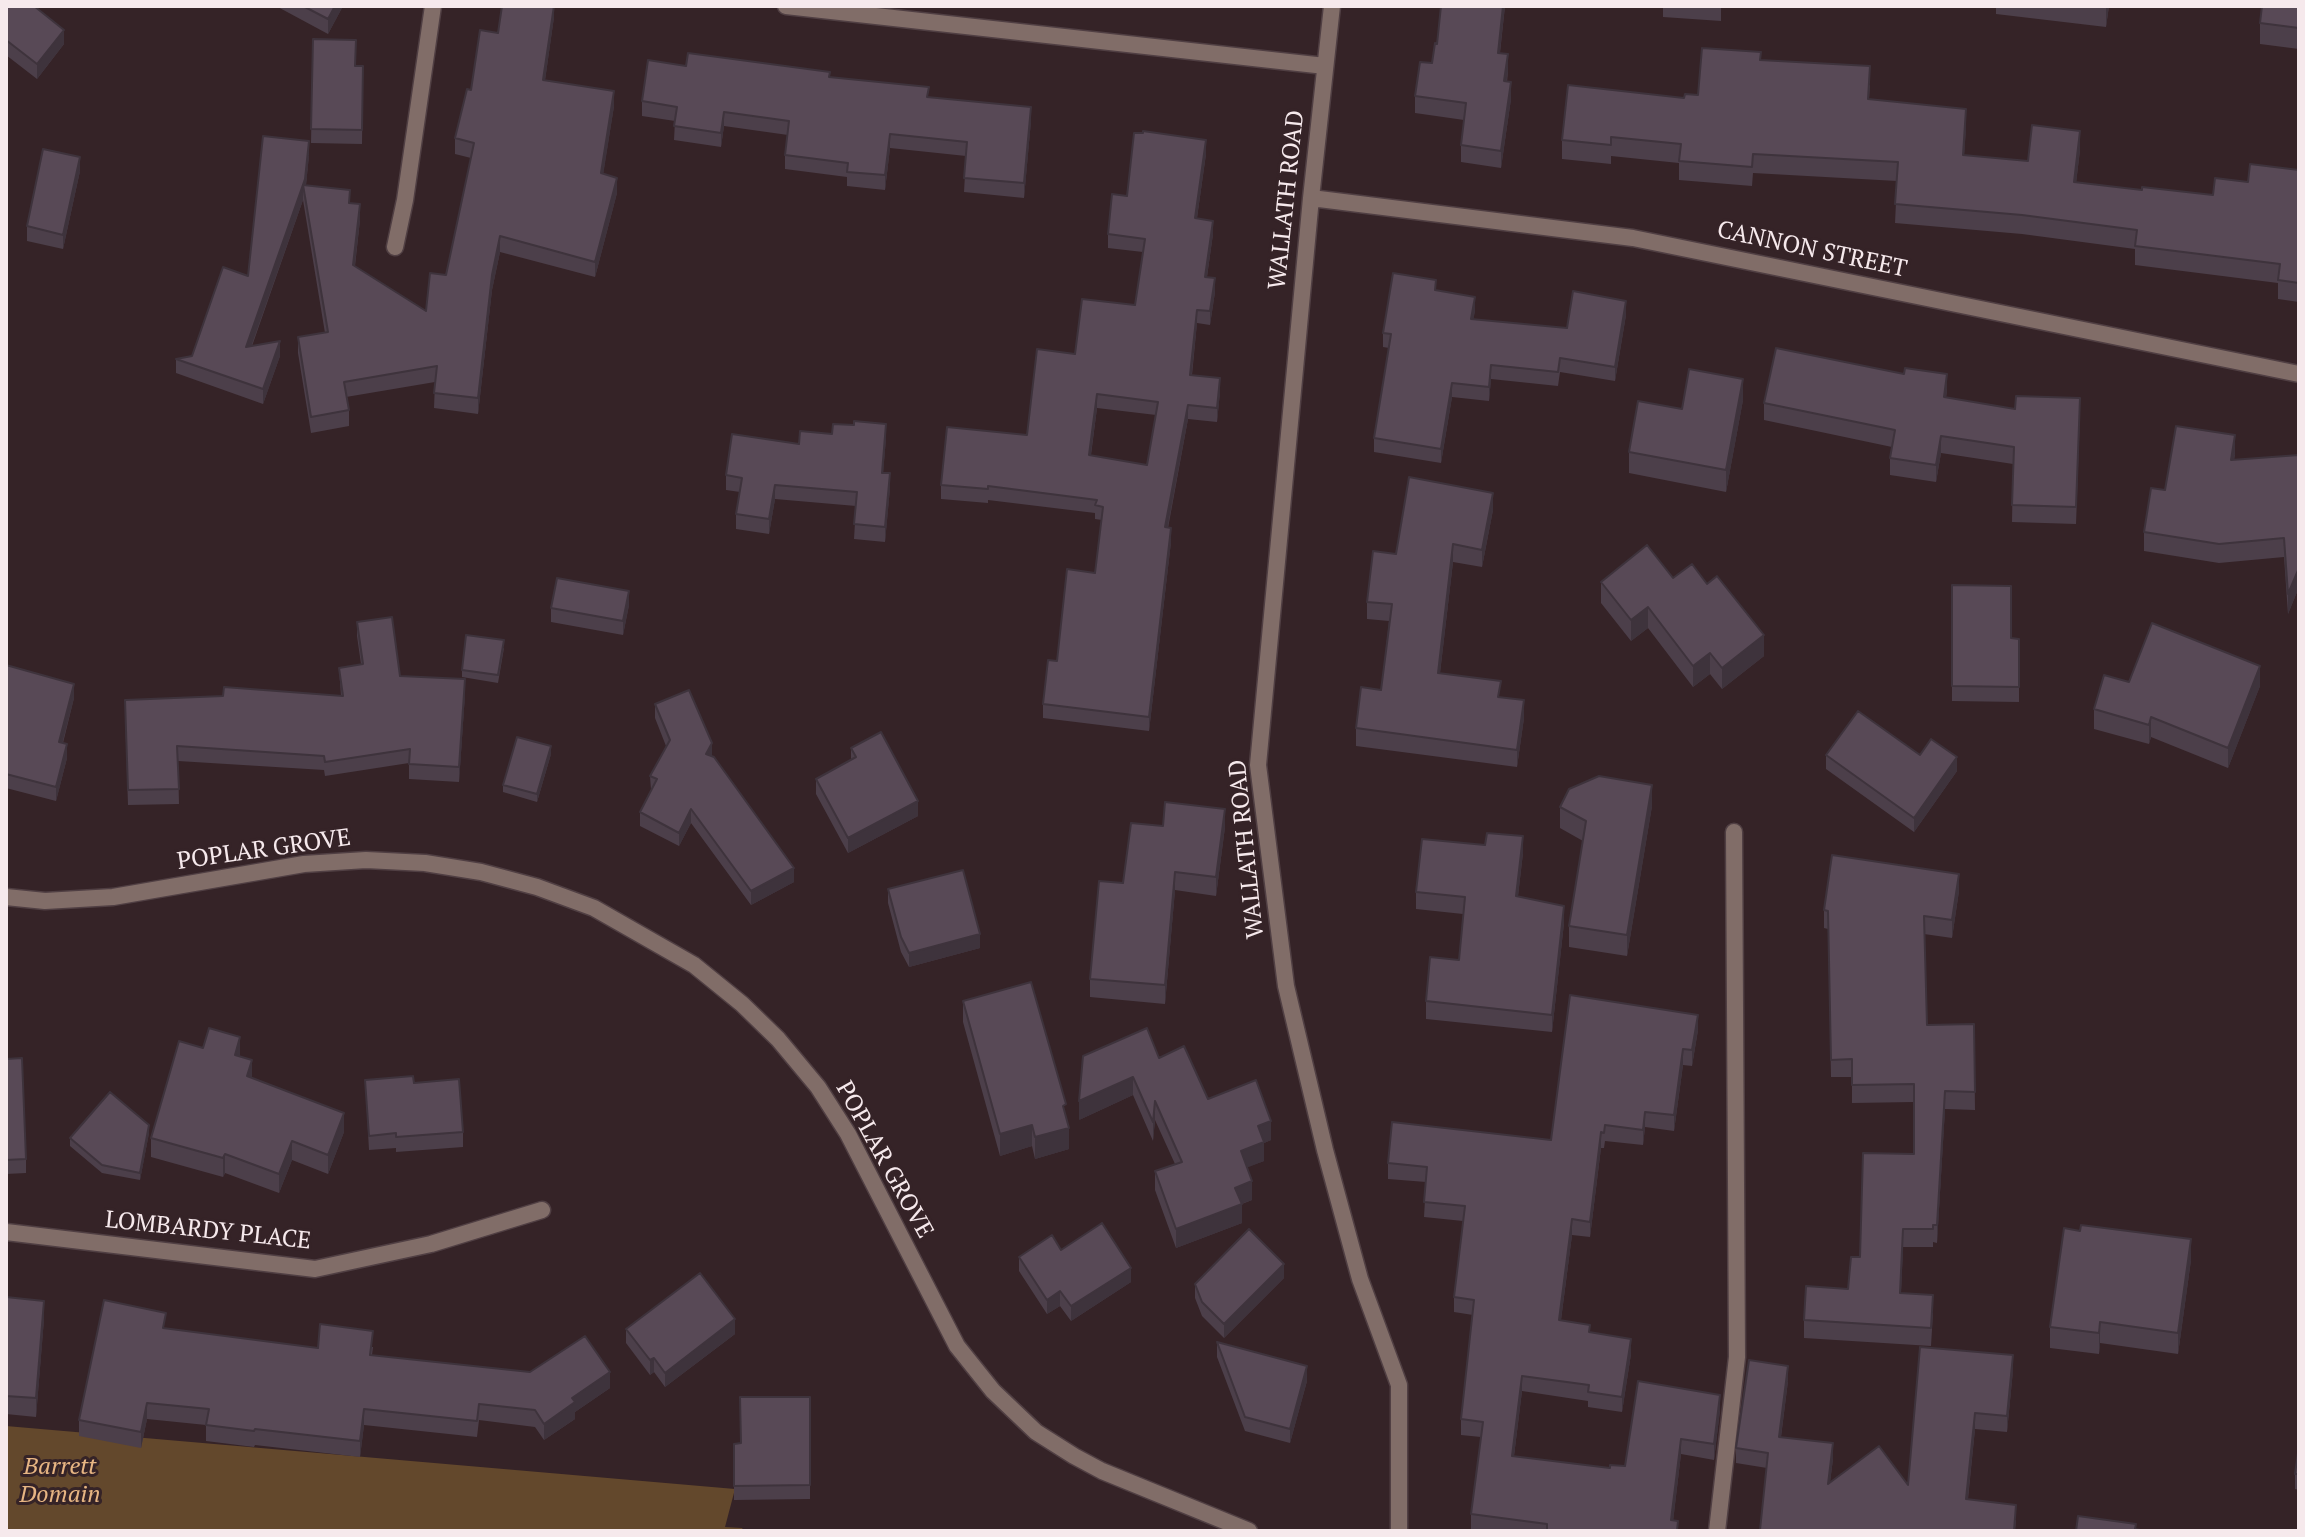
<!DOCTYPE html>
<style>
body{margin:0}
#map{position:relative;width:2305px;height:1537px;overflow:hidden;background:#352327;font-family:"PT Serif",serif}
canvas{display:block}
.frame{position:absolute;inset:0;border:8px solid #f6e9ec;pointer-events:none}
</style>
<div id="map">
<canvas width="2305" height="1537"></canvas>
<div class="frame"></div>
</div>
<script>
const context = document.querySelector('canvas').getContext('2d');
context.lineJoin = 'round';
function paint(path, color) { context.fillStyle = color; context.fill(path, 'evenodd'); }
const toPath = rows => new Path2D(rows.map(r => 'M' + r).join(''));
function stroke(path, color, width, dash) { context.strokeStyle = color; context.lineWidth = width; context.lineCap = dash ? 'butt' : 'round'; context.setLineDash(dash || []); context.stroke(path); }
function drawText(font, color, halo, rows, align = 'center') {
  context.font = font + ' "PT Serif",serif'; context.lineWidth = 6; context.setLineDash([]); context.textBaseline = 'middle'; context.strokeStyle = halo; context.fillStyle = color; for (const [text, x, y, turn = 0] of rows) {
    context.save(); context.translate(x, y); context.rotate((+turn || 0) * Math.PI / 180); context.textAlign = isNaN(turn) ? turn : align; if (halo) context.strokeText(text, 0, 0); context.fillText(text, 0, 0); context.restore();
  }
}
paint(toPath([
 [6,1426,735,1489,725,1527,742,1528,744,1531,6,1531]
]), '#63482c');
const service = toPath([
 [395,247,405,200,433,6],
 [1717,1531,1737,1357,1734,832]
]);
const minor = toPath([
 [786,6,1325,66],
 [1332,6,1311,198,1258,765,1286,986,1325,1150,1360,1279,1399,1385,1399,1531],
 [1311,198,1633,238,2299,374],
 [6,1232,315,1269,431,1244,542,1210]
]);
const tertiary = toPath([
 [6,897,45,901,113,897,304,864,366,860,425,863,481,872,537,887,594,908,694,965,742,1004,778,1039,818,1087,848,1134,957,1346,993,1391,1036,1432,1074,1456,1102,1471,1249,1531]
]);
stroke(service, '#503f43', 19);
stroke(minor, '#503f43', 19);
stroke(tertiary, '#503f43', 19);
stroke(service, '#816d68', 16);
stroke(minor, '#816d68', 16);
stroke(tertiary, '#816d68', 16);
paint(toPath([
 [6,6,64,44,37,79,6,55],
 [276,6,343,6,328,34],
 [554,6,554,17,545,80,614,106,603,174,617,193,595,277,500,252,492,290,478,414,434,408,435,382,346,397,349,410,349,426,311,433,298,353,298,337,325,333,303,200,252,346,280,356,263,404,176,373,176,359,192,356,248,276,309,155,306,185,350,203,360,220,355,266,426,311,446,275,471,158,455,154,455,138,471,90,498,33],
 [1441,6,1505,6,1500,53,1508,71,1507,82,1511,99,1501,168,1461,162,1461,145,1464,120,1415,113,1415,96,1432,63,1437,44],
 [1663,6,1721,6,1721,21,1663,17],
 [1996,6,2109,6,2106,27,1996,14],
 [2299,6,2299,49,2260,44,2260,23],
 [313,39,355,66,363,66,362,144,311,143],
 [1761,60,1870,85,1869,99,1966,128,1964,155,2028,161,2080,150,2076,183,2142,190,2213,195,2248,182,2299,170,2299,302,2278,299,2278,283,2135,265,2135,249,2022,234,1895,223,1897,181,1753,173,1752,186,1679,180,1679,163,1611,156,1611,164,1562,159,1562,140,1684,98,1698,95],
 [686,66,830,77,929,97,1031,121,1024,198,964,192,966,156,890,148,885,190,847,186,847,177,785,169,785,155,788,135,724,126,721,147,674,140,675,121,642,116,642,101],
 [1206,154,1197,218,1213,234,1207,277,1215,292,1210,325,1197,323,1192,375,1220,392,1217,422,1188,419,1168,528,1171,542,1149,731,1043,718,1043,704,1057,661,1095,573,1102,520,1095,519,1095,513,988,500,988,503,941,499,941,485,1027,435,1075,354,1135,305,1143,252,1108,248,1108,234,1127,196],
 [1097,408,1156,415,1147,465,1091,455],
 [80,171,63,249,27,241,27,226],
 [1436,290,1475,311,1473,319,1567,328,1626,315,1615,381,1560,372,1558,386,1491,379,1489,401,1452,397,1441,463,1374,452,1374,438,1389,348,1383,347,1383,333],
 [1947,391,1946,397,2015,409,2080,415,2076,524,2012,522,2013,464,1941,453,1936,482,1890,475,1890,458,1892,447,1764,420,1764,403],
 [1743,400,1726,492,1629,473,1629,452,1682,409],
 [886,438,883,473,890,488,885,542,854,539,856,506,775,499,769,534,736,529,736,514,740,492,726,490,726,475],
 [2235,454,2234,460,2299,455,2299,587,2288,614,2284,557,2219,563,2144,551,2144,532,2165,490],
 [1493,510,1482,567,1453,562,1440,673,1501,698,1524,718,1517,767,1356,746,1356,728,1381,690,1389,621,1367,619,1367,602,1396,554],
 [1673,578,1764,656,1722,689,1710,674,1693,687,1648,628,1631,641,1601,603,1601,582],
 [1952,585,2011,638,2019,639,2019,702,1952,701],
 [629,605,623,635,551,622,551,608],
 [357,622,400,676,465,694,459,782,409,779,409,763,325,776,324,770,178,761,179,804,128,805,125,714,341,696,339,668,361,664,357,636],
 [504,648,498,683,462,677,462,670],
 [6,665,74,698,63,743,67,758,56,801,6,788],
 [2129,682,2260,686,2228,768,2151,737,2149,744,2094,729,2094,709],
 [655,704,712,757,794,882,751,905,691,823,679,846,640,826,640,812,651,790,650,776,666,746,655,718],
 [851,748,918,816,848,853,816,794,816,779,851,760],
 [551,754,537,802,503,792,503,785],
 [1826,755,1920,755,1957,771,1914,832,1826,769],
 [1652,806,1627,956,1569,947,1569,926,1583,841,1560,828,1560,807],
 [1163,826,1225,827,1216,896,1175,890,1165,1004,1090,997,1090,979,1123,883],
 [1523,853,1518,896,1564,923,1552,1032,1426,1019,1426,1001,1459,960,1463,914,1416,909,1416,892],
 [888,889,980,948,909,967,901,952,888,903],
 [1959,891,1952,938,1924,934,1927,1025,1974,1024,1975,1110,1945,1109,1937,1243,1933,1242,1933,1247,1903,1247,1901,1293,1933,1313,1931,1346,1804,1338,1804,1320,1848,1289,1860,1257,1914,1154,1914,1102,1852,1103,1852,1077,1831,1077,1828,929,1824,928,1824,910],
 [963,1001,1069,1149,1035,1159,1032,1146,1000,1156,963,1022],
 [1698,1030,1692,1066,1683,1065,1674,1131,1645,1127,1643,1145,1605,1141,1604,1148,1601,1148,1590,1237,1572,1235,1561,1320,1590,1332,1631,1354,1622,1412,1588,1407,1588,1401,1522,1391,1514,1456,1610,1468,1625,1466,1720,1410,1714,1460,1681,1454,1673,1521,1678,1531,1485,1531,1471,1529,1471,1514,1481,1437,1461,1435,1461,1419,1473,1315,1454,1312,1454,1297,1463,1221,1424,1217,1426,1182,1388,1179,1388,1163,1551,1140],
 [203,1048,240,1057,252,1078,344,1132,328,1174,292,1160,279,1193,225,1173,223,1177,151,1157,151,1138],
 [1159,1058,1208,1099,1271,1140,1264,1143,1264,1161,1247,1167,1252,1200,1242,1204,1242,1223,1176,1248,1155,1190,1155,1171,1175,1164,1155,1120,1153,1141,1133,1095,1079,1120],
 [6,1059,26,1159,26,1173,6,1174],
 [365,1080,414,1083,463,1132,463,1147,396,1152,396,1148,369,1150],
 [149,1133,140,1180,102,1173,70,1146,70,1138],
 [1061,1250,1131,1282,1071,1321,1060,1306,1047,1314,1019,1271,1019,1257],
 [2191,1260,2178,1354,2100,1343,2099,1354,2050,1348,2050,1327],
 [1284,1278,1224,1338,1202,1316,1195,1298,1195,1284],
 [6,1297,44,1319,36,1417,6,1414],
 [166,1329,318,1348,373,1347,372,1355,610,1388,575,1412,575,1419,544,1440,535,1427,479,1420,477,1437,364,1425,360,1457,255,1445,254,1447,206,1441,206,1425,147,1419,141,1448,79,1436,79,1420],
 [626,1329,735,1334,665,1387,654,1372,650,1375,626,1343],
 [1217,1342,1307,1381,1290,1443,1245,1431,1217,1357],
 [2013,1370,2007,1432,1975,1429,1968,1499,2016,1520,2015,1531,1760,1531,1767,1468,1736,1463,1736,1448,1788,1381,1781,1437,1833,1459,1830,1482,1908,1485],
 [810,1397,810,1499,734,1500,734,1444,741,1443],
 [2299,1446,2299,1490,2295,1489,2295,1474]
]), '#4c3f4a');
paint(toPath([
 [335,6,343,6,328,34,328,19],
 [554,6,554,17,543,95,543,80],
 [1503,6,1505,6,1498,69,1498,53],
 [2106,6,2109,6,2106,27],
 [64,30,64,44,37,79,37,64],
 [1508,54,1508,71,1504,98,1504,81],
 [1511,82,1511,99,1501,168,1501,151],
 [614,91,614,106,601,189,601,173],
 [1031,107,1031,121,1024,198,1024,183],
 [1966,109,1966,128,1963,174,1963,155],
 [724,112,724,126,721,147,721,133],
 [2080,131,2080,150,2074,201,2074,182],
 [890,134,890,148,885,190,885,175],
 [1206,140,1206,154,1195,232,1195,218],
 [309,141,309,155,305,195,303,185],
 [80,157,80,171,63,249,63,235],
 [617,178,617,193,595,277,595,262],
 [303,186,303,200,246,361,246,347],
 [360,204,360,220,353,281,353,265],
 [1213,221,1213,234,1205,290,1205,277],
 [500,236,500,252,492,290,478,414,478,398,492,275],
 [1215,278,1215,292,1210,325,1210,311],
 [1475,297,1475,311,1471,333,1471,319],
 [1626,301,1626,315,1615,381,1615,367],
 [1197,310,1197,323,1190,389,1190,375],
 [280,341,280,356,263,404,263,389],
 [1491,365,1491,379,1489,401,1489,387],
 [1947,374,1947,391,1944,414,1944,397],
 [1220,378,1220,392,1217,422,1217,408],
 [1743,379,1743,400,1726,492,1726,470],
 [1452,383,1452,397,1441,463,1441,449],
 [1097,394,1097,408,1089,468,1089,455],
 [1188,405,1188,419,1165,541,1165,527],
 [886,424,886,438,882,487,882,473],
 [2235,435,2235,454,2231,480,2231,460],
 [1941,436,1941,453,1936,482,1936,465],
 [890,473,890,488,885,542,885,527],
 [775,485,775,499,769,534,769,519],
 [1493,493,1493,510,1482,567,1482,550],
 [1171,528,1171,542,1149,731,1149,717],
 [1453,544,1453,562,1438,690,1438,673],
 [2299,568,2299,587,2288,614,2288,594],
 [629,591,629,605,623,635,623,621],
 [1648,607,1648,628,1631,641,1631,620],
 [1764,635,1764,656,1722,689,1722,668],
 [1710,653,1710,674,1693,687,1693,666],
 [2260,666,2260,686,2228,768,2228,748],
 [465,679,465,694,459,782,459,767],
 [74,684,74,698,59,756,59,742],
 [1524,700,1524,718,1517,767,1517,750],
 [2151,717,2151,737,2149,744,2149,725],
 [712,743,712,757,706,754],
 [67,744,67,758,56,801,56,787],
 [551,746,551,754,537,802,537,794],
 [1957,757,1957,771,1914,832,1914,818],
 [1652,785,1652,806,1627,956,1627,935],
 [918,801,918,816,848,853,848,838],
 [691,809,691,823,679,846,679,833],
 [1225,809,1225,827,1216,896,1216,877],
 [1523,836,1523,853,1516,913,1516,896],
 [794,868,794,882,751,905,751,891],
 [1175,872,1175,890,1165,1004,1165,985],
 [1959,874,1959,891,1952,938,1952,920],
 [1564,906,1564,923,1552,1032,1552,1015],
 [980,934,980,948,909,967,909,953],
 [1698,1015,1698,1030,1692,1066,1692,1050],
 [240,1037,240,1056,235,1074,235,1055],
 [1683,1049,1683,1065,1674,1131,1674,1115],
 [252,1060,252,1079,247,1076],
 [1133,1077,1133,1095,1079,1120,1079,1101],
 [1945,1091,1945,1109,1937,1243,1937,1225],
 [1155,1101,1155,1120,1153,1141,1153,1122],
 [1645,1112,1645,1127,1643,1145,1643,1130],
 [344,1113,344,1132,328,1174,328,1155],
 [1271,1121,1271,1140,1264,1143,1264,1161,1241,1170,1241,1151,1258,1126],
 [149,1125,149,1133,140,1180,140,1173],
 [1032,1125,1032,1146,1000,1156,1000,1134],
 [1069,1128,1069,1149,1035,1159,1035,1137],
 [1601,1132,1601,1148,1590,1237,1590,1222],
 [292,1141,292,1160,279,1193,279,1174],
 [225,1154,225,1173,223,1177,223,1158],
 [1252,1181,1252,1200,1235,1206,1235,1188],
 [1242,1204,1242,1223,1176,1248,1176,1229],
 [1572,1219,1572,1235,1559,1335,1559,1320],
 [1903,1229,1903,1247,1900,1311,1900,1293],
 [2191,1239,2191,1260,2178,1354,2178,1333],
 [1284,1264,1284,1278,1224,1338,1224,1324],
 [1131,1268,1131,1282,1071,1321,1071,1306],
 [1060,1291,1060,1306,1047,1314,1047,1300],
 [44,1301,44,1319,36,1417,36,1398],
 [735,1319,735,1334,665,1387,665,1373],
 [2100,1322,2100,1343,2099,1354,2099,1333],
 [1631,1339,1631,1354,1622,1412,1622,1397],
 [2013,1355,2013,1370,2007,1432,2007,1416],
 [654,1358,654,1372,650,1375,650,1360],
 [1307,1366,1307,1381,1290,1443,1290,1429],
 [1788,1366,1788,1381,1779,1452,1779,1437],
 [610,1372,610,1388,575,1412,575,1419,544,1440,544,1424,572,1398],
 [1522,1376,1522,1391,1512,1472,1512,1456],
 [1720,1395,1720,1410,1714,1460,1714,1444],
 [147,1403,147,1419,141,1448,141,1432],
 [364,1409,364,1425,360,1457,360,1441],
 [1975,1413,1975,1429,1966,1515,1966,1499],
 [1681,1439,1681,1454,1672,1531,1671,1520],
 [1833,1443,1833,1459,1828,1499,1828,1484]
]), '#3e333c');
const building = toPath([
 [6,6,34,6,64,30,37,64,6,40,6,6],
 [303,6,335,6,328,19,303,6],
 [502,6,554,6,543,80,614,91,601,173,617,178,595,262,500,236,492,275,478,398,434,393,437,366,344,382,349,410,311,417,298,337,328,332,303,185,350,190,349,203,360,204,353,265,426,311,430,273,446,275,474,143,455,138,467,89,471,90,480,30,498,33,502,6],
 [1441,6,1503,6,1498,53,1508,54,1504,81,1511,82,1501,151,1461,145,1466,103,1415,96,1420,62,1432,63,1435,43,1437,44,1441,6],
 [2262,6,2299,6,2299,28,2260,23,2262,6],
 [313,39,356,40,355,66,363,66,362,130,311,129,313,39],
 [1702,48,1761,52,1760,60,1870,66,1868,99,1966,109,1963,155,2028,161,2032,125,2080,131,2074,182,2142,190,2142,187,2213,195,2215,178,2248,182,2250,164,2299,170,2299,283,2278,280,2280,264,2135,246,2137,230,2022,215,1895,204,1898,162,1753,154,1752,167,1679,161,1681,144,1611,137,1611,145,1562,140,1568,85,1684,98,1685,94,1698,95,1702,48],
 [688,53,830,72,829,77,929,87,927,97,1031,107,1024,183,964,178,967,142,890,134,885,175,847,172,848,163,785,155,789,121,724,112,721,133,674,126,677,107,642,101,648,60,686,66,688,53],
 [1143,131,1206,140,1195,218,1213,221,1205,277,1215,278,1210,311,1197,310,1190,375,1220,378,1217,408,1188,405,1165,527,1171,528,1149,717,1043,704,1048,660,1057,661,1067,569,1095,573,1103,507,1095,505,1097,500,988,486,988,489,941,485,947,427,1027,435,1037,349,1075,354,1082,299,1135,305,1145,239,1108,234,1112,194,1127,196,1134,133,1143,133,1143,131],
 [1097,394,1158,402,1147,465,1089,455,1097,394],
 [263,136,309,141,305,179,246,347,280,341,263,389,176,359,192,356,223,267,248,276,263,136],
 [43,149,80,157,63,235,27,226,43,149],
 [1393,273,1436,280,1435,290,1475,297,1471,319,1567,328,1573,291,1626,301,1615,367,1560,358,1558,372,1491,365,1489,387,1452,383,1441,449,1374,438,1391,334,1383,333,1393,273],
 [1776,348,1904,374,1905,368,1947,374,1944,397,2015,409,2016,396,2080,398,2076,507,2012,505,2014,447,1941,436,1936,465,1890,458,1895,430,1764,403,1776,348],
 [1689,369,1743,379,1726,470,1629,452,1638,401,1682,409,1689,369],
 [854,421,886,424,882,473,890,473,885,527,854,524,857,492,775,485,769,519,736,514,742,478,726,475,732,434,799,444,800,431,832,434,833,424,854,425,854,421],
 [2176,426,2235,435,2231,460,2299,455,2299,568,2288,594,2284,538,2219,544,2144,532,2151,488,2165,490,2176,426],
 [1409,477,1493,493,1482,550,1453,544,1438,673,1501,681,1498,697,1524,700,1517,750,1356,728,1361,687,1381,690,1392,604,1367,602,1373,551,1396,554,1409,477],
 [1647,545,1673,578,1692,564,1707,584,1717,576,1764,635,1722,668,1710,653,1693,666,1648,607,1631,620,1601,582,1647,545],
 [557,578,629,591,623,621,551,608,557,578],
 [1952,585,2011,586,2011,638,2019,639,2019,687,1952,686,1952,585],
 [392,617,400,676,465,679,459,767,409,764,410,749,325,762,324,756,177,746,179,789,128,790,125,700,223,696,224,687,343,696,339,668,363,664,357,622,392,617],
 [2152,623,2260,666,2228,748,2151,717,2149,725,2094,709,2104,675,2129,682,2152,623],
 [466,635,504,640,498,675,462,670,466,635],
 [6,665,74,684,59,742,67,744,56,787,6,774,6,665],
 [689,690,712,743,706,754,714,757,794,868,751,891,691,809,679,833,640,812,657,779,650,776,670,740,655,704,689,690],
 [1858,711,1920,755,1931,739,1957,757,1914,818,1826,755,1858,711],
 [881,732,918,801,848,838,816,779,856,757,851,748,881,732],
 [517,737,551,746,537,794,503,785,517,737],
 [1599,776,1652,785,1627,935,1569,926,1586,821,1560,807,1569,789,1599,776],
 [1165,802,1225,809,1216,877,1175,872,1165,985,1090,979,1099,881,1123,883,1131,823,1163,826,1165,802],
 [1487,833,1523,836,1516,896,1564,906,1552,1015,1426,1001,1430,957,1459,960,1465,897,1416,892,1422,839,1485,845,1487,833],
 [1832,855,1959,874,1952,920,1924,916,1927,1025,1974,1024,1975,1092,1945,1091,1937,1225,1933,1225,1933,1229,1903,1229,1900,1293,1933,1295,1931,1328,1804,1320,1806,1286,1848,1289,1851,1257,1860,1257,1863,1153,1914,1154,1914,1084,1852,1085,1852,1059,1831,1060,1828,911,1824,910,1832,855],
 [963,870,980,934,909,953,901,937,888,889,963,870],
 [1031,982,1066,1104,1063,1106,1069,1128,1035,1137,1032,1125,1000,1134,963,1001,1031,982],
 [1570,995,1698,1015,1692,1050,1683,1049,1674,1115,1645,1112,1643,1130,1605,1125,1604,1133,1601,1132,1590,1222,1572,1219,1559,1320,1590,1325,1589,1332,1631,1339,1622,1397,1588,1392,1589,1385,1522,1376,1512,1456,1610,1468,1610,1465,1625,1466,1638,1381,1720,1395,1714,1444,1681,1439,1671,1520,1678,1521,1677,1531,1547,1531,1547,1524,1471,1514,1483,1422,1461,1419,1474,1300,1454,1297,1465,1206,1424,1202,1427,1167,1388,1163,1392,1122,1551,1140,1570,995],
 [209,1028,240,1037,235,1055,252,1060,247,1076,344,1113,328,1155,292,1141,279,1174,225,1154,223,1158,151,1138,179,1041,203,1048,209,1028],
 [1147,1028,1159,1058,1184,1046,1208,1099,1256,1080,1271,1121,1258,1126,1264,1142,1241,1151,1252,1181,1235,1188,1242,1204,1176,1229,1155,1171,1182,1162,1155,1101,1153,1122,1133,1077,1079,1101,1083,1056,1147,1028],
 [22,1058,26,1159,6,1160,6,1059,22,1058],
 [413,1076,414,1083,459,1079,463,1132,396,1137,396,1133,369,1136,365,1080,413,1076],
 [110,1092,149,1125,140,1173,102,1165,70,1138,110,1092],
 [1102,1223,1131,1268,1071,1306,1060,1291,1047,1300,1019,1257,1052,1235,1061,1250,1102,1223],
 [2081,1225,2191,1239,2178,1333,2100,1322,2099,1333,2050,1327,2064,1228,2080,1231,2081,1225],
 [1249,1229,1284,1264,1224,1324,1202,1302,1195,1284,1249,1229],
 [700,1273,735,1319,665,1373,654,1358,650,1360,626,1329,700,1273],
 [6,1297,44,1301,36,1398,6,1396,6,1297],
 [104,1300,166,1313,163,1328,318,1348,320,1324,373,1331,370,1355,530,1372,585,1336,610,1372,572,1398,575,1402,544,1424,535,1410,479,1404,477,1421,364,1409,360,1441,255,1429,254,1431,206,1425,209,1409,147,1403,141,1432,79,1420,104,1300],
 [1217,1342,1307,1366,1290,1429,1245,1417,1217,1342],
 [1920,1347,2013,1355,2007,1416,1975,1413,1966,1499,2016,1505,2014,1531,1760,1530,1768,1453,1736,1448,1749,1360,1788,1366,1779,1437,1833,1443,1828,1484,1879,1446,1908,1485,1920,1347],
 [740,1397,810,1397,810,1485,734,1486,734,1444,741,1443,740,1397],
 [2299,1446,2299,1474,2295,1474,2299,1446],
 [2078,1516,2136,1524,2135,1529,2146,1531,2076,1531,2078,1516]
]);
paint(building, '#584956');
stroke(building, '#3e333c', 2);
drawText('24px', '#f6e9ec', '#352327', [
 ["WALLATH ROAD",1287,200,-84],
 ["CANNON STREET",1812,250,12],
 ["WALLATH ROAD",1247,849,-96],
 ["POPLAR GROVE",264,850,-8],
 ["POPLAR GROVE",884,1160,61],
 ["LOMBARDY PLACE",208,1231,6]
]);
drawText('italic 24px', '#e7b583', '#352327', [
 ["Barrett",60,1467],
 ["Domain",60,1495]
]);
</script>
